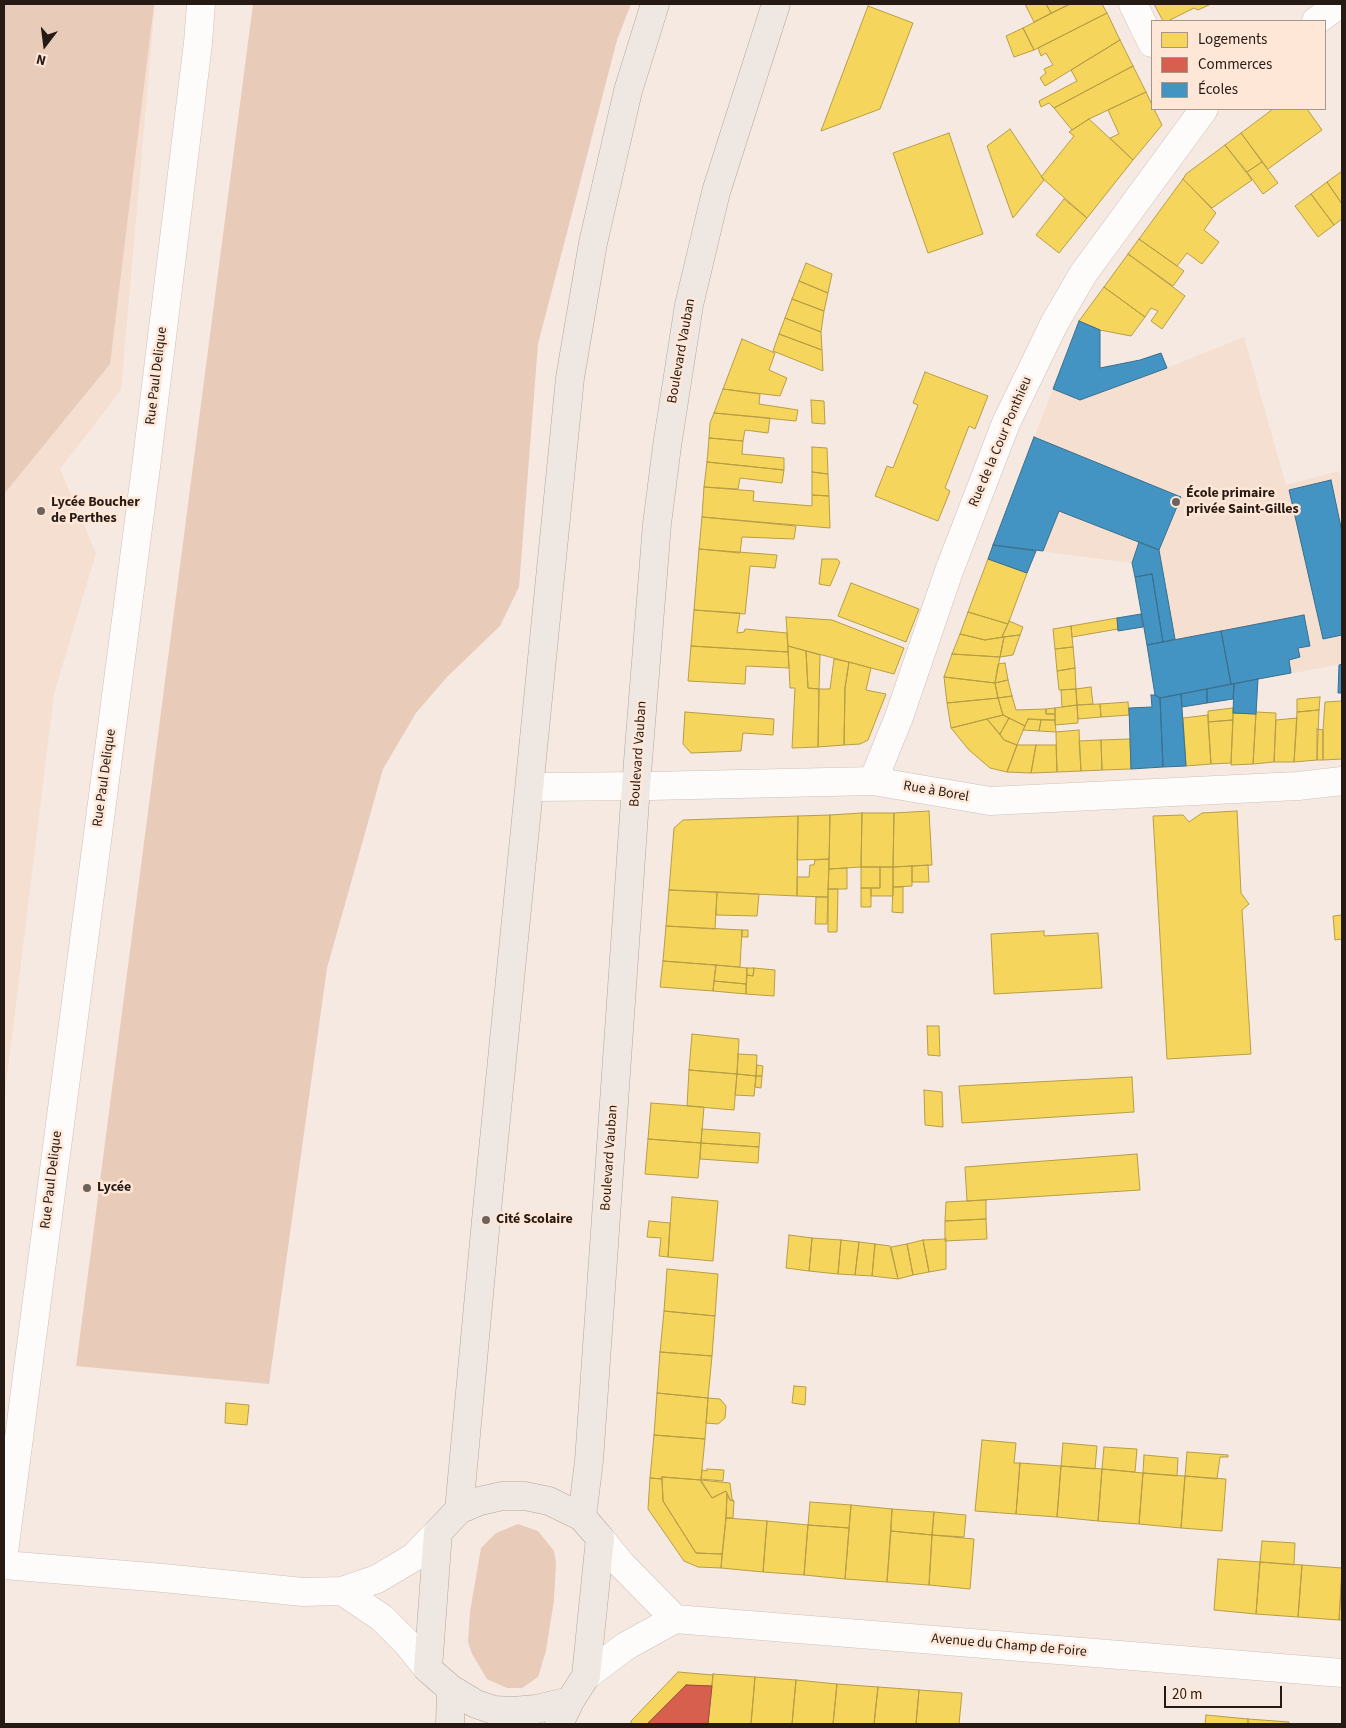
<!DOCTYPE html>
<meta charset="utf-8">
<style>
body{margin:0}
#map{position:relative;width:1346px;height:1728px;overflow:hidden;background:#f6e9e1;font-family:"Source Sans 3",sans-serif}
canvas{display:block}
.frame{position:absolute;inset:0;border:5px solid #251a14;pointer-events:none}
.legend{position:absolute;left:1151px;top:20px;width:175px;height:90px;box-sizing:border-box;background:#ffe7d8;border:1px solid #a8958a;margin:0;padding:6px 9px;list-style:none;font-size:15px;color:#251a14}
.legend li{display:flex;align-items:center;gap:10px;height:25px}
.legend b{width:25px;border:1px solid #a8958a}
.north{position:absolute;left:20px;top:20px;width:50px;height:50px;-webkit-text-stroke:4px #ffe7d8;paint-order:stroke;rotate:195deg;font-size:14px;font-weight:700;line-height:20px;text-align:center;color:#251a14}
.north::after{content:'';display:block;margin:auto;width:18px;height:22px;background:#251a14;clip-path:polygon(50% 0,100% 100%,50% 72%,0 100%)}
.scale{position:absolute;left:1164px;top:1686px;width:118px;height:22px;box-sizing:border-box;border:2px solid #251a14;border-top:0;padding-left:6px;font-size:15px;line-height:18px;white-space:nowrap;color:#251a14;-webkit-text-stroke:4px #ffe7d8;paint-order:stroke}
</style>
<div id="map">
<canvas width="1346" height="1728"></canvas>
<div class="frame"></div>
<ul class="legend">
<li><b style="height:14px;background:#f6d55c"></b>Logements</li>
<li><b style="height:14px;background:#d6604d"></b>Commerces</li>
<li><b style="height:14px;background:#4393c3"></b>Écoles</li>
</ul>
<div class="north">N</div>
<div class="scale">20 m</div>
</div>
<script>
const context = document.querySelector('canvas').getContext('2d');
context.lineJoin = 'round';
function paint(path, color) { context.fillStyle = color; context.fill(path, 'evenodd'); }
const toPath = rows => new Path2D(rows.map(r => 'M' + r).join(''));
function stroke(path, color, width, dash) { context.strokeStyle = color; context.lineWidth = width; context.lineCap = dash ? 'butt' : 'round'; context.setLineDash(dash || []); context.stroke(path); }
function drawText(font, color, halo, rows, align = 'center') {
  context.font = font + ' "Source Sans 3",sans-serif'; context.lineWidth = 5; context.setLineDash([]); context.textBaseline = 'middle'; context.strokeStyle = halo; context.fillStyle = color; for (const [text, x, y, turn = 0] of rows) {
    context.save(); context.translate(x, y); context.rotate((+turn || 0) * Math.PI / 180); context.textAlign = isNaN(turn) ? turn : align; if (halo) context.strokeText(text, 0, 0); context.fillText(text, 0, 0); context.restore();
  }
}
paint(toPath([
 [4,4,155,4,121,390,60,469,96,553,54,694,4,1101],
 [1244,337,1286,485,1339,471,1342,484,1342,664,1160,698,1155,694,1132,563,993,545,1053,389,1080,400,1167,368]
]), '#f5dfd1');
paint(toPath([
 [4,4,154,4,110,364,4,494],
 [253,4,631,4,617,40,538,344,519,587,500,626,447,677,416,713,383,769,327,968,269,1384,76,1366],
 [518,1524,538,1531,554,1551,556,1563,554,1600,546,1651,538,1677,522,1688,507,1688,487,1679,472,1654,468,1642,470,1612,481,1548,496,1533]
]), '#e8cbb9');
const homes = toPath([
 [1025,4,1046,4,1051,13,1034,22,1025,4],
 [1046,4,1070,4,1051,13,1046,4],
 [1070,4,1102,4,1107,13,1034,50,1023,28,1070,4],
 [1154,4,1211,4,1198,10,1194,8,1168,21,1163,21,1154,4],
 [868,6,913,23,880,109,821,131,868,6],
 [1107,13,1120,40,1045,86,1040,78,1046,73,1044,69,1053,65,1046,53,1041,56,1038,48,1107,13],
 [1023,28,1034,50,1014,57,1006,36,1023,28],
 [1120,40,1133,66,1054,108,1049,103,1041,107,1039,101,1077,81,1071,70,1120,40],
 [1133,66,1146,92,1089,119,1072,130,1054,108,1133,66],
 [1146,92,1152,105,1152,109,1154,109,1162,125,1133,160,1110,138,1119,134,1108,110,1146,92],
 [1273,109,1307,109,1322,130,1268,169,1241,133,1273,109],
 [1089,119,1133,160,1087,218,1041,177,1074,136,1069,132,1089,119],
 [1010,129,1044,180,1013,218,987,146,1010,129],
 [949,133,983,234,928,253,893,153,949,133],
 [1241,133,1262,162,1247,172,1225,145,1241,133],
 [1225,145,1252,180,1212,208,1183,179,1186,174,1225,145],
 [1262,162,1278,183,1263,194,1247,172,1262,162],
 [1342,171,1342,204,1327,182,1342,171],
 [1183,179,1216,213,1204,230,1219,242,1202,264,1187,253,1177,266,1139,239,1183,179],
 [1327,182,1342,204,1342,219,1334,225,1311,194,1327,182],
 [1311,194,1334,225,1318,237,1295,206,1311,194],
 [1064,199,1087,218,1059,253,1036,235,1064,199],
 [1139,239,1184,271,1173,286,1128,254,1139,239],
 [1128,254,1185,296,1162,329,1151,321,1158,311,1151,308,1145,317,1104,287,1128,254],
 [806,263,832,274,828,293,799,281,806,263],
 [799,281,828,293,824,311,792,299,799,281],
 [1104,287,1145,317,1131,336,1100,330,1079,321,1104,287],
 [792,299,824,311,821,332,785,318,792,299],
 [785,318,821,332,822,350,779,334,785,318],
 [779,334,822,350,823,371,773,351,779,334],
 [742,339,775,353,769,370,787,378,780,396,723,389,742,339],
 [925,372,988,396,975,429,969,426,945,488,950,491,938,521,875,496,887,466,893,468,918,405,913,403,925,372],
 [723,389,760,394,759,404,798,410,796,421,714,413,723,389],
 [811,400,824,401,825,424,812,423,811,400],
 [714,413,770,418,768,433,745,430,743,441,709,438,710,423,714,413],
 [709,438,743,441,742,454,784,458,784,470,707,462,709,438],
 [812,447,827,448,828,474,812,472,812,447],
 [707,462,784,470,782,483,740,478,738,489,704,487,707,462],
 [812,472,828,474,829,496,812,495,812,472],
 [704,487,754,491,753,501,812,506,812,495,829,496,830,528,702,517,704,487],
 [702,517,796,526,794,539,742,537,740,553,699,549,702,517],
 [699,549,777,555,775,568,750,566,745,614,694,610,699,549],
 [822,559,837,559,840,562,830,586,819,584,822,559],
 [988,559,1027,573,1008,624,968,612,988,559],
 [851,583,919,609,906,642,838,616,851,583],
 [694,610,740,613,737,633,744,632,745,629,787,633,788,652,691,646,694,610],
 [968,612,1008,624,1002,637,985,640,960,634,968,612],
 [786,617,832,620,904,648,894,674,788,646,786,617],
 [1117,618,1118,629,1072,637,1071,626,1117,618],
 [1009,621,1023,627,1020,635,1002,637,1009,621],
 [1071,626,1073,647,1055,649,1053,629,1071,626],
 [960,634,985,640,1004,637,1000,657,952,654,960,634],
 [1020,635,1013,655,1000,657,1004,637,1020,635],
 [691,646,788,652,789,668,746,666,745,684,688,681,691,646],
 [788,646,806,651,808,688,819,689,818,747,792,748,795,688,790,688,788,646],
 [1073,647,1075,668,1057,671,1055,649,1073,647],
 [806,651,820,655,819,689,808,688,806,651],
 [952,654,1000,657,995,683,944,677,952,654],
 [834,659,849,662,845,688,844,745,818,747,819,689,830,689,834,659],
 [849,662,871,668,866,690,886,694,868,740,860,744,844,745,845,688,849,662],
 [1005,663,1008,680,995,683,998,664,1005,663],
 [1075,668,1076,689,1059,690,1057,671,1075,668],
 [944,677,995,683,998,698,947,703,944,677],
 [1008,680,1012,696,998,698,995,683,1008,680],
 [1091,687,1093,704,1077,705,1076,689,1091,687],
 [1076,689,1077,705,1062,707,1061,690,1076,689],
 [1012,696,1016,710,1046,709,1046,714,1055,714,1055,720,1028,719,1025,726,1003,715,998,698,1012,696],
 [1320,697,1319,710,1297,712,1297,699,1320,697],
 [998,698,1003,715,951,728,947,703,998,698],
 [1342,701,1342,759,1323,760,1323,730,1325,702,1342,701],
 [1128,702,1129,715,1101,717,1100,704,1128,702],
 [1100,704,1101,717,1078,719,1077,705,1100,704],
 [1077,705,1078,723,1055,725,1055,708,1077,705],
 [1055,708,1055,714,1046,714,1046,709,1055,708],
 [1233,708,1233,720,1208,722,1208,711,1233,708],
 [1319,710,1317,760,1294,762,1297,712,1319,710],
 [685,712,774,719,773,735,743,733,741,751,691,753,683,744,685,712],
 [1256,712,1276,713,1274,762,1253,764,1256,712],
 [1233,713,1256,714,1253,764,1231,765,1233,713],
 [1003,715,1009,718,1000,734,987,719,1003,715],
 [1208,715,1211,764,1186,766,1183,718,1208,715],
 [1009,718,1025,726,1017,745,1004,740,1000,734,1009,718],
 [1297,718,1294,762,1274,762,1276,720,1297,718],
 [987,719,1004,740,1017,745,1007,772,990,768,969,750,951,728,987,719],
 [1028,719,1041,720,1039,731,1023,730,1028,719],
 [1041,720,1055,720,1056,732,1039,731,1041,720],
 [1233,720,1231,763,1211,764,1208,722,1233,720],
 [1317,729,1323,730,1323,760,1317,760,1317,729],
 [1079,730,1081,771,1057,772,1056,732,1079,730],
 [1130,739,1131,769,1102,770,1101,740,1130,739],
 [1101,740,1102,770,1081,771,1079,741,1101,740],
 [1017,745,1036,745,1031,773,1007,772,1017,745],
 [1036,745,1056,745,1057,772,1031,773,1036,745],
 [929,811,932,865,893,867,894,813,929,811],
 [1237,811,1241,893,1249,904,1242,910,1251,1054,1167,1059,1153,816,1183,815,1189,822,1202,813,1237,811],
 [862,813,894,813,893,867,861,867,862,813],
 [862,813,861,867,829,869,830,815,862,813],
 [830,815,829,859,797,860,798,816,830,815],
 [798,816,797,896,669,890,674,828,683,820,798,816],
 [829,859,828,897,797,896,797,877,809,877,810,865,814,865,815,860,829,859],
 [928,865,929,882,912,882,912,866,928,865],
 [912,866,912,886,893,887,893,867,912,866],
 [861,867,880,867,880,888,861,888,861,867],
 [880,867,893,867,893,896,871,896,871,888,880,888,880,867],
 [847,868,847,889,828,889,829,869,847,868],
 [893,887,903,887,903,913,892,912,893,887],
 [861,888,871,888,871,907,861,907,861,888],
 [828,889,838,889,837,932,828,932,828,889],
 [669,890,717,892,715,929,666,926,669,890],
 [717,892,759,894,757,916,716,915,717,892],
 [816,897,828,897,827,924,815,924,816,897],
 [1342,915,1342,939,1335,940,1333,916,1342,915],
 [666,926,742,930,740,967,663,961,666,926],
 [742,930,748,930,748,937,742,937,742,930],
 [1044,931,1044,936,1098,933,1102,988,994,994,991,934,1044,931],
 [663,961,716,965,713,991,660,987,663,961],
 [716,965,747,968,746,984,714,981,716,965],
 [747,968,754,968,753,976,747,975,747,968],
 [754,968,775,970,774,996,746,994,747,975,753,976,754,968],
 [714,981,746,984,746,994,713,991,714,981],
 [927,1026,939,1026,940,1056,928,1055,927,1026],
 [692,1034,739,1039,737,1074,689,1070,692,1034],
 [738,1054,757,1055,756,1076,737,1074,738,1054],
 [757,1065,763,1066,762,1076,756,1076,757,1065],
 [689,1070,737,1074,734,1110,687,1106,689,1070],
 [737,1074,756,1076,754,1096,735,1095,737,1074],
 [756,1076,762,1076,761,1088,755,1087,756,1076],
 [1132,1077,1134,1112,962,1123,959,1086,1132,1077],
 [924,1090,942,1092,943,1127,925,1125,924,1090],
 [651,1103,704,1107,701,1143,648,1139,651,1103],
 [702,1129,760,1133,759,1147,701,1143,702,1129],
 [648,1139,701,1143,698,1178,645,1174,648,1139],
 [701,1143,759,1147,758,1163,700,1159,701,1143],
 [1137,1154,1140,1190,967,1201,965,1167,1137,1154],
 [672,1197,718,1201,713,1261,668,1257,672,1197],
 [986,1200,986,1219,945,1221,946,1202,986,1200],
 [986,1219,987,1239,945,1241,945,1221,986,1219],
 [649,1221,670,1223,668,1257,659,1256,661,1238,647,1237,649,1221],
 [789,1235,812,1238,809,1271,786,1268,789,1235],
 [812,1238,841,1240,838,1274,809,1271,812,1238],
 [946,1239,946,1269,929,1272,923,1240,946,1239],
 [841,1240,859,1242,855,1275,838,1274,841,1240],
 [923,1240,929,1272,913,1275,907,1244,923,1240],
 [859,1242,875,1244,872,1276,855,1275,859,1242],
 [875,1244,890,1246,898,1279,872,1276,875,1244],
 [907,1244,913,1275,898,1279,891,1247,907,1244],
 [667,1269,718,1274,715,1316,664,1311,667,1269],
 [664,1311,715,1316,712,1356,660,1352,664,1311],
 [660,1352,712,1356,708,1398,657,1393,660,1352],
 [794,1386,806,1387,805,1405,792,1403,794,1386],
 [657,1393,708,1398,705,1439,654,1435,657,1393],
 [708,1398,720,1399,726,1406,725,1418,718,1424,706,1423,708,1398],
 [226,1403,249,1405,247,1425,225,1423,226,1403],
 [654,1435,705,1439,701,1480,662,1477,662,1479,650,1478,654,1435],
 [982,1440,1016,1443,1014,1463,1020,1463,1016,1514,975,1511,982,1440],
 [1063,1443,1097,1446,1095,1469,1061,1466,1063,1443],
 [1104,1447,1137,1449,1135,1472,1102,1469,1104,1447],
 [1187,1452,1228,1455,1228,1457,1220,1457,1217,1479,1185,1476,1187,1452],
 [1144,1455,1178,1458,1177,1476,1143,1473,1144,1455],
 [1020,1463,1061,1466,1057,1517,1016,1514,1020,1463],
 [1061,1466,1102,1469,1098,1521,1057,1517,1061,1466],
 [707,1469,724,1470,723,1481,701,1479,702,1470,707,1471,707,1469],
 [1102,1469,1143,1473,1139,1524,1098,1521,1102,1469],
 [1143,1473,1185,1476,1181,1528,1139,1524,1143,1473],
 [1185,1476,1226,1479,1222,1531,1181,1528,1185,1476],
 [662,1477,701,1480,701,1482,712,1498,726,1491,727,1494,726,1518,722,1554,696,1553,663,1501,662,1477],
 [650,1478,662,1479,663,1501,696,1553,722,1554,721,1568,698,1567,684,1561,648,1509,650,1478],
 [701,1480,730,1483,732,1499,734,1501,730,1500,726,1491,712,1498,701,1480],
 [727,1494,730,1500,734,1501,733,1518,726,1518,727,1494],
 [810,1502,851,1505,849,1528,808,1525,810,1502],
 [851,1505,892,1509,887,1582,845,1579,851,1505],
 [892,1509,934,1512,932,1535,891,1531,892,1509],
 [934,1512,966,1515,964,1537,932,1535,934,1512],
 [726,1518,767,1521,763,1572,721,1568,726,1518],
 [767,1521,808,1525,804,1575,763,1572,767,1521],
 [808,1525,849,1528,845,1579,804,1575,808,1525],
 [891,1531,932,1535,929,1585,887,1582,891,1531],
 [932,1535,974,1539,970,1589,929,1585,932,1535],
 [1262,1541,1295,1543,1294,1565,1260,1562,1262,1541],
 [1218,1559,1260,1562,1256,1614,1214,1610,1218,1559],
 [1260,1562,1302,1565,1298,1617,1256,1614,1260,1562],
 [1302,1565,1342,1568,1339,1620,1298,1617,1302,1565],
 [1342,1575,1342,1620,1339,1620,1342,1575],
 [678,1672,713,1675,712,1686,686,1685,647,1724,631,1724,631,1721,678,1672],
 [713,1674,755,1677,751,1724,708,1724,713,1674],
 [755,1677,796,1680,792,1724,751,1724,755,1677],
 [796,1680,837,1684,833,1724,792,1724,796,1680],
 [837,1684,878,1687,874,1724,833,1724,837,1684],
 [878,1687,919,1690,916,1724,874,1724,878,1687],
 [919,1690,962,1693,959,1724,916,1724,919,1690],
 [1206,1715,1248,1719,1248,1724,1205,1724,1206,1715],
 [1248,1719,1289,1722,1289,1724,1248,1724,1248,1719]
]);
paint(homes, '#f6d55c');
stroke(homes, '#b79d46', 1);
const shops = toPath([
 [686,1685,712,1686,708,1724,647,1724,686,1685]
]);
paint(shops, '#d6604d');
stroke(shops, '#a14b3c', 1);
const schools = toPath([
 [1079,321,1100,330,1100,368,1140,360,1161,353,1167,368,1080,400,1053,389,1079,321],
 [1034,437,1181,497,1159,550,1059,511,1043,551,993,545,1034,437],
 [1331,480,1342,532,1342,635,1323,639,1289,490,1331,480],
 [1139,542,1159,550,1175,639,1163,642,1152,574,1135,577,1132,563,1139,542],
 [993,545,1036,551,1027,573,988,559,993,545],
 [1152,574,1163,642,1147,645,1135,577,1152,574],
 [1141,614,1143,627,1118,631,1117,618,1141,614],
 [1304,615,1310,646,1298,648,1300,657,1289,660,1291,673,1231,684,1221,631,1304,615],
 [1221,631,1231,684,1160,698,1155,695,1147,645,1221,631],
 [1342,664,1342,693,1338,693,1339,665,1342,664],
 [1258,679,1256,714,1233,713,1234,684,1258,679],
 [1234,684,1233,699,1207,703,1207,689,1234,684],
 [1207,689,1207,703,1182,707,1181,694,1207,689],
 [1181,694,1186,766,1163,767,1160,698,1181,694],
 [1151,695,1155,695,1160,698,1163,767,1131,769,1129,708,1152,707,1151,695]
]);
paint(schools, '#4393c3');
stroke(schools, '#3a6f8e', 1);
const minor = toPath([
 [1133,4,1152,43],
 [1316,21,1339,4],
 [873,781,899,717,949,571,1006,423,1054,324,1083,274,1204,109],
 [530,787,650,786,873,781,990,801,1298,786,1342,781],
 [600,1538,621,1564,675,1619],
 [4,1552,147,459,198,43,201,4],
 [4,1565,163,1578,303,1592,342,1591,377,1579,414,1557,438,1532],
 [342,1591,382,1618,407,1643,428,1669],
 [586,1676,626,1646,675,1619,1342,1673]
]);
const major = toPath([
 [459,1510,486,1220,570,378,593,243,628,91,655,4],
 [582,1517,589,1461,636,786,657,524,667,446,689,305,716,192,776,4],
 [450,1724,451,1689],
 [559,1724,570,1701,586,1676,600,1538,582,1517,549,1501,525,1496,502,1496,480,1501,459,1510,438,1532,428,1669,451,1689,476,1704,494,1710,513,1711,536,1709,570,1701]
]);
stroke(minor, '#cdc1ba', 29);
stroke(major, '#b6a69b', 29);
stroke(minor, '#fefcfa', 28);
stroke(major, '#eee7e2', 28);
for (const [x, y, r, color] of [
 [1176,502,5,"#6e625c"],
 [41,511,5,"#6e625c"],
 [87,1188,5,"#6e625c"],
 [486,1220,5,"#6e625c"]
]) { const dot = new Path2D(); dot.arc(x, y, r, 0, 2 * Math.PI); context.fillStyle = color; context.fill(dot); stroke(dot, '#ffe7d8', 2); }
drawText('14px', '#251a14', '#ffe7d8', [
 ["Boulevard Vauban",682,351,-80],
 ["Rue Paul Delique",157,376,-83],
 ["Rue de la Cour Ponthieu",1001,442,-67],
 ["Boulevard Vauban",639,754,-86],
 ["Rue Paul Delique",105,778,-82],
 ["Rue à Borel",936,792,10],
 ["Boulevard Vauban",610,1158,-86],
 ["Rue Paul Delique",52,1180,-83],
 ["Avenue du Champ de Foire",1009,1646,5]
]);
drawText('bold 14px', '#251a14', '#ffe7d8', [
 ["École primaire",1186,494],
 ["privée Saint-Gilles",1186,510],
 ["Lycée Boucher",51,503],
 ["de Perthes",51,519],
 ["Lycée",97,1188],
 ["Cité Scolaire",496,1220]
], 'left');
</script>
